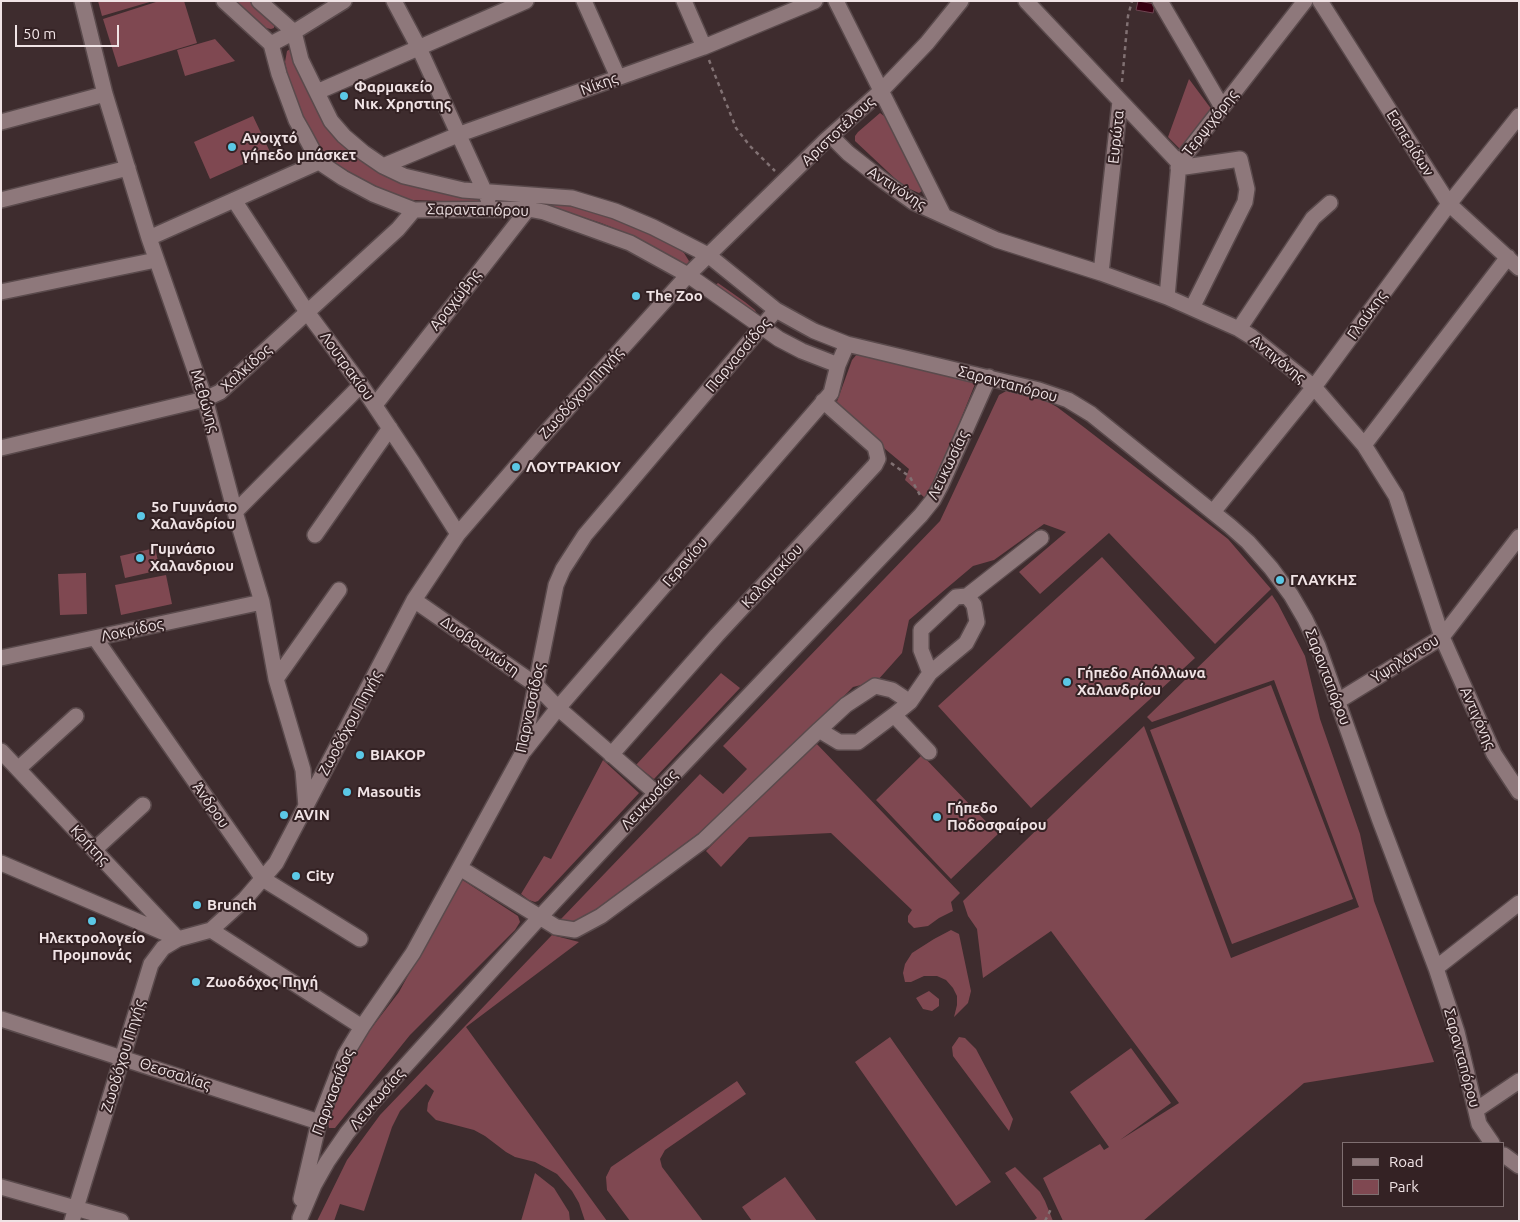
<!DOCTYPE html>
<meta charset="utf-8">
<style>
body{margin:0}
#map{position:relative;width:1520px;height:1222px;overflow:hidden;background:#3e2c2e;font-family:Ubuntu,sans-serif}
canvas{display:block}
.frame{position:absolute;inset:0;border:2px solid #f0e3e5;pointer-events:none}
.legend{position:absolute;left:1342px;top:1142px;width:162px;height:65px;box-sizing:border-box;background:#342224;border:1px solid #7f6f71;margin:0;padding:6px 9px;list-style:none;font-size:15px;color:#f0e3e5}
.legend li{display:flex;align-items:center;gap:10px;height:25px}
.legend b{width:25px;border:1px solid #7f6f71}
.scale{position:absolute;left:15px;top:25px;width:104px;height:22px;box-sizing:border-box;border:2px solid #f0e3e5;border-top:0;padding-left:6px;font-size:15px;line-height:18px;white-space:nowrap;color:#f0e3e5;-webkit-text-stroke:4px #342224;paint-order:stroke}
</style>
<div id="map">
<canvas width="1520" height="1222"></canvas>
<div class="frame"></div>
<ul class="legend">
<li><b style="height:6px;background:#8e787b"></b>Road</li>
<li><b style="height:14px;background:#7f4851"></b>Park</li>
</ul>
<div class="scale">50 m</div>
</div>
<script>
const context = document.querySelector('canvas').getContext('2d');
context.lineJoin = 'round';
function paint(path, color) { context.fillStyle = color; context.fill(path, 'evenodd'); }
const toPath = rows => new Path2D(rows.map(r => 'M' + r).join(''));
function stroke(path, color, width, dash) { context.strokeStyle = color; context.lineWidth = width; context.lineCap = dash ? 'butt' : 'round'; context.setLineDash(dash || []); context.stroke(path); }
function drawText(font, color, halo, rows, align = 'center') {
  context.font = font + ' Ubuntu,sans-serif'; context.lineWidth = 4; context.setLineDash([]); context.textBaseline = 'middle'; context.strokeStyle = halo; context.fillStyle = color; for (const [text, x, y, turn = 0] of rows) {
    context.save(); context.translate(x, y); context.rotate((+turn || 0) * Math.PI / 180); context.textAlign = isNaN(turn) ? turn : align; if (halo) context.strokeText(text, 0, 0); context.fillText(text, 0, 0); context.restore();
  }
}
paint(toPath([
 [98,1,153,1,102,16],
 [159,1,184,1,197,43,118,67,103,19],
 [235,1,249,1,274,23,274,28,271,29,266,28],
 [215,39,235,61,185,76,177,50],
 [290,49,294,52,345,144,481,200,475,202,411,200,385,194,358,178,330,160,320,151,312,141,295,101,288,77,285,62,287,51],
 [1189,79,1212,110,1180,149,1168,137],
 [880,113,887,118,921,187,922,191,919,193,903,186,855,141,855,136,858,132],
 [253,116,270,152,210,179,194,142],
 [546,201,597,209,666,239,684,253,689,261,687,266,638,238,601,223,567,212,541,207,540,205,540,202],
 [718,283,745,302,755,310,759,318,714,286],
 [858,353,967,378,975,384,933,488,925,498,905,480,909,469,835,407,852,360],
 [1008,390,1041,398,1057,407,1085,428,1228,539,1271,589,1215,644,1109,533,1040,594,1019,572,1066,532,1044,524,994,560,973,566,909,620,902,653,877,681,853,687,787,753,699,833,576,924,561,919,700,774,723,794,747,769,723,746,940,521,999,395],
 [155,548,160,570,125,578,120,556],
 [1102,557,1195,658,1031,808,938,706],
 [86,573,87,614,60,615,58,574],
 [166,575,172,604,121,615,115,585],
 [1272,595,1278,604,1305,656,1320,719,1360,834,1374,901,1434,1062,1304,1083,1143,1221,1063,1221,1043,1178,1100,1144,1104,1150,1109,1147,1070,1092,1131,1048,1171,1103,1120,1140,1179,1103,1051,931,983,978,977,929,968,916,963,901,1144,726,1231,958,1359,907,1274,680,1152,722,1147,717],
 [721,673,740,688,654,779,636,765],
 [1271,685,1353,899,1232,944,1150,730],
 [814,741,960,893,951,902,953,911,939,918,928,926,914,928,908,922,908,916,912,910,831,833,749,837,721,867,706,851],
 [922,755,998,834,951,879,876,800],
 [603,760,639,793,538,901,535,902,529,900,521,894,544,856,551,859],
 [461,879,518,916,520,922,515,930,410,1035,335,1128,329,1128,328,1121,348,1067,357,1047,399,992],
 [951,930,959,934,971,991,968,1003,954,1017,957,1005,957,996,953,988,946,980,937,976,924,976,911,982,905,982,903,973,905,964,912,953,934,939],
 [552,935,579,942,466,1027,607,1221,585,1221,579,1203,572,1191,557,1174,535,1162,515,1157,506,1152,485,1136,474,1130,436,1120,427,1111,428,1103,434,1091,426,1084,400,1111,392,1127,364,1211,340,1204,334,1221,317,1221,347,1160,380,1115],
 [929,991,939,999,939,1006,932,1011,923,1009,916,998],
 [890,1037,991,1182,956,1206,855,1062],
 [959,1037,965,1038,976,1049,1013,1119,1009,1131,953,1056,952,1047],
 [737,1081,746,1094,665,1150,660,1159,662,1167,703,1221,630,1221,607,1190,606,1177,611,1167],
 [1015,1167,1040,1192,1045,1201,1053,1221,1033,1221,1037,1218,1005,1173],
 [535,1173,554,1188,569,1212,570,1221,521,1221],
 [785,1177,817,1221,752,1221,742,1207]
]), '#7f4851');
const water = toPath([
 [1138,1,1155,4,1153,13,1136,10,1138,1]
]);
paint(water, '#370011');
stroke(water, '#6e4451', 1);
const minor = toPath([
 [82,1,105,94,149,238,205,399,235,512,262,602,276,679,303,770,306,807],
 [224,1,271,44,279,74,296,120,304,134,319,162,343,178,373,194,414,210,528,209,544,212,630,243,688,275,779,339,802,351,838,365],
 [259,1,294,32,301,60,331,121,344,136,364,153,383,166,404,176,463,190,572,198,615,211,653,227,708,255,776,310,814,331,847,344,1039,390,1068,400,1091,414,1230,526,1248,542,1271,568,1291,595,1305,619,1318,646,1379,818,1436,968,1457,1032,1479,1124,1492,1143],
 [394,1,419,48,488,199],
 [584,1,618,77],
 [684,1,704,47],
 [836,1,944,216],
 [1026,1,1179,163],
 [1160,1,1222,107],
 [1320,1,1449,204,1519,268],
 [271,44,294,32,344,1],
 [317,92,526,1],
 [1,122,105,94],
 [831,136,848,153,885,182,913,202,997,240,1101,273,1167,297,1239,329,1252,337,1314,387,1364,445,1396,496,1442,637,1494,754,1519,792],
 [383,166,460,134,704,47,815,1],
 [1178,168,1240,159,1247,189,1245,202,1192,308],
 [1,200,128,168],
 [234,200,307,312,361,385,413,463,458,534],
 [149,238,319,162],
 [1101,273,1120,101],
 [1,292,156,260],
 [1167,297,1179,163,1305,1],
 [1239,329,1313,218,1330,203],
 [375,405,528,209,529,204],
 [1364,445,1508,257],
 [1,448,205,399,220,392,398,229,414,210],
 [235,512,361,385],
 [1213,512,1314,387,1449,204,1519,116],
 [315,535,390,428],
 [967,596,1041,538],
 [414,600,536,685,558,708,656,793],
 [95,638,263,879,360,939],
 [1,658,262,602],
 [276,679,339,590],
 [1338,701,1442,637,1519,537],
 [894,715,910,702,930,673,966,643,977,622,974,605,967,596,956,597,921,630,921,650,930,673],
 [819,730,846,705,875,686,892,690,910,702],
 [1,751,178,939],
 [524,751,558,708,831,393,838,365,847,344],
 [611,755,717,635,875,465,878,459,875,447,823,401],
 [18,769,76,716],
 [94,850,143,805],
 [1,863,172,936],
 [460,868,556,927,575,930,601,916,704,840,819,730,839,742,858,742,894,715,929,752],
 [211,930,362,1027],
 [1436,968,1519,903],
 [1,1019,319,1122],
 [1476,1110,1519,1081],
 [1504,1155,1519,1166],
 [1,1187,121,1221],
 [301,1199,319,1122,345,1055,362,1027,413,953,522,754,556,585,563,569,585,535,776,310],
 [300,1218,314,1185,327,1162,347,1133,369,1106,540,917,656,793,921,515,933,500,941,485,989,377],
 [72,1221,151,964,163,948,178,939,211,930,245,899,276,863,414,600,458,534,540,439,688,275,826,140,881,91,927,43,961,1]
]);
stroke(minor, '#5a4a4c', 18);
stroke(toPath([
 [709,60,736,128,750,146,775,171],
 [1122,82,1128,16,1132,1],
 [891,463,910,477,920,495],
 [1045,1221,1052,1207]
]), '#817173', 2.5, [4, 4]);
stroke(minor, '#8e787b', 15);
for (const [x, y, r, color] of [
 [344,96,5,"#5bc8e6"],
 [232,147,5,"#5bc8e6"],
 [636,296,5,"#5bc8e6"],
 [516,467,5,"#5bc8e6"],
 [141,516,5,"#5bc8e6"],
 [140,558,5,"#5bc8e6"],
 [1280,580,5,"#5bc8e6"],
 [1067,682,5,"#5bc8e6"],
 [360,755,5,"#5bc8e6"],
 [347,792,5,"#5bc8e6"],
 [284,815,5,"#5bc8e6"],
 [937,817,5,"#5bc8e6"],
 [296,876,5,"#5bc8e6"],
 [197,905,5,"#5bc8e6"],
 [92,921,5,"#5bc8e6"],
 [196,982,5,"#5bc8e6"]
]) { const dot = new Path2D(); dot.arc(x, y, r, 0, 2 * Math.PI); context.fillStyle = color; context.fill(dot); stroke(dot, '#342224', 2); }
drawText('15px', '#f0e3e5', '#342224', [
 ["Νίκης",599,84,-20],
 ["Τερψιχόρης",1210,123,-52],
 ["Αριστοτέλους",838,131,-43],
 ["Ευρώτα",1116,137,-84],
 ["Εσπερίδων",1410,143,58],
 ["Αντιγόνης",897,188,33],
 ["Σαρανταπόρου",478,210,1],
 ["Αραχώβης",455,300,-52],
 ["Γλαύκης",1367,315,-54],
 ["Παρνασσίδος",738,355,-50],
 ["Αντιγόνης",1278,359,39],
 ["Λουτρακίου",347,366,54],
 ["Χαλκίδος",246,368,-42],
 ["Σαρανταπόρου",1008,384,15],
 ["Ζωοδόχου Πηγής",581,393,-48],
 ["Μεθώνης",205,401,73],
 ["Λευκωσίας",948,465,-64],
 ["Γερανίου",685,562,-49],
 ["Καλαμακίου",772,576,-47],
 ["Λοκρίδος",132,630,-12],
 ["Δυοβουνιώτη",480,646,35],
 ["Υψηλάντου",1405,659,-32],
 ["Σαρανταπόρου",1328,677,69],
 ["Παρνασσίδος",530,708,-78],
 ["Αντιγόνης",1478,718,66],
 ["Ζωοδόχου Πηγής",350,723,-62],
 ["Λευκωσίας",649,800,-47],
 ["Άνδρου",211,805,55],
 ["Κρήτης",90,845,47],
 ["Ζωοδόχου Πηγής",123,1056,-73],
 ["Σαρανταπόρου",1462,1058,75],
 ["Θεσσαλίας",175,1074,18],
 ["Παρνασσίδος",333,1092,-69],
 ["Λευκωσίας",377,1099,-49]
]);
drawText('bold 15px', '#f0e3e5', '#342224', [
 ["Φαρμακείο",354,87],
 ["Νικ. Χρηστιης",354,104],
 ["Ανοιχτό",242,138],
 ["γήπεδο μπάσκετ",242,155],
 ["The Zoo",646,296],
 ["ΛΟΥΤΡΑΚΙΟΥ",526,467],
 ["5ο Γυμνάσιο",151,507],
 ["Χαλανδρίου",151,524],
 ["Γυμνάσιο",150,549],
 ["Χαλανδριου",150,566],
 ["ΓΛΑΥΚΗΣ",1290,580],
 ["Γήπεδο Απόλλωνα",1077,673],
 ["Χαλανδρίου",1077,690],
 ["ΒΙΑΚΟΡ",370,755],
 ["Masoutis",357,792],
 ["Γήπεδο",947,808],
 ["Ποδοσφαίρου",947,825],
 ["AVIN",294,815],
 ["City",306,876],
 ["Brunch",207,905],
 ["Ηλεκτρολογείο",92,938,"center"],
 ["Προμπονάς",92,955,"center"],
 ["Ζωοδόχος Πηγή",206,982]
], 'left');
</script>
